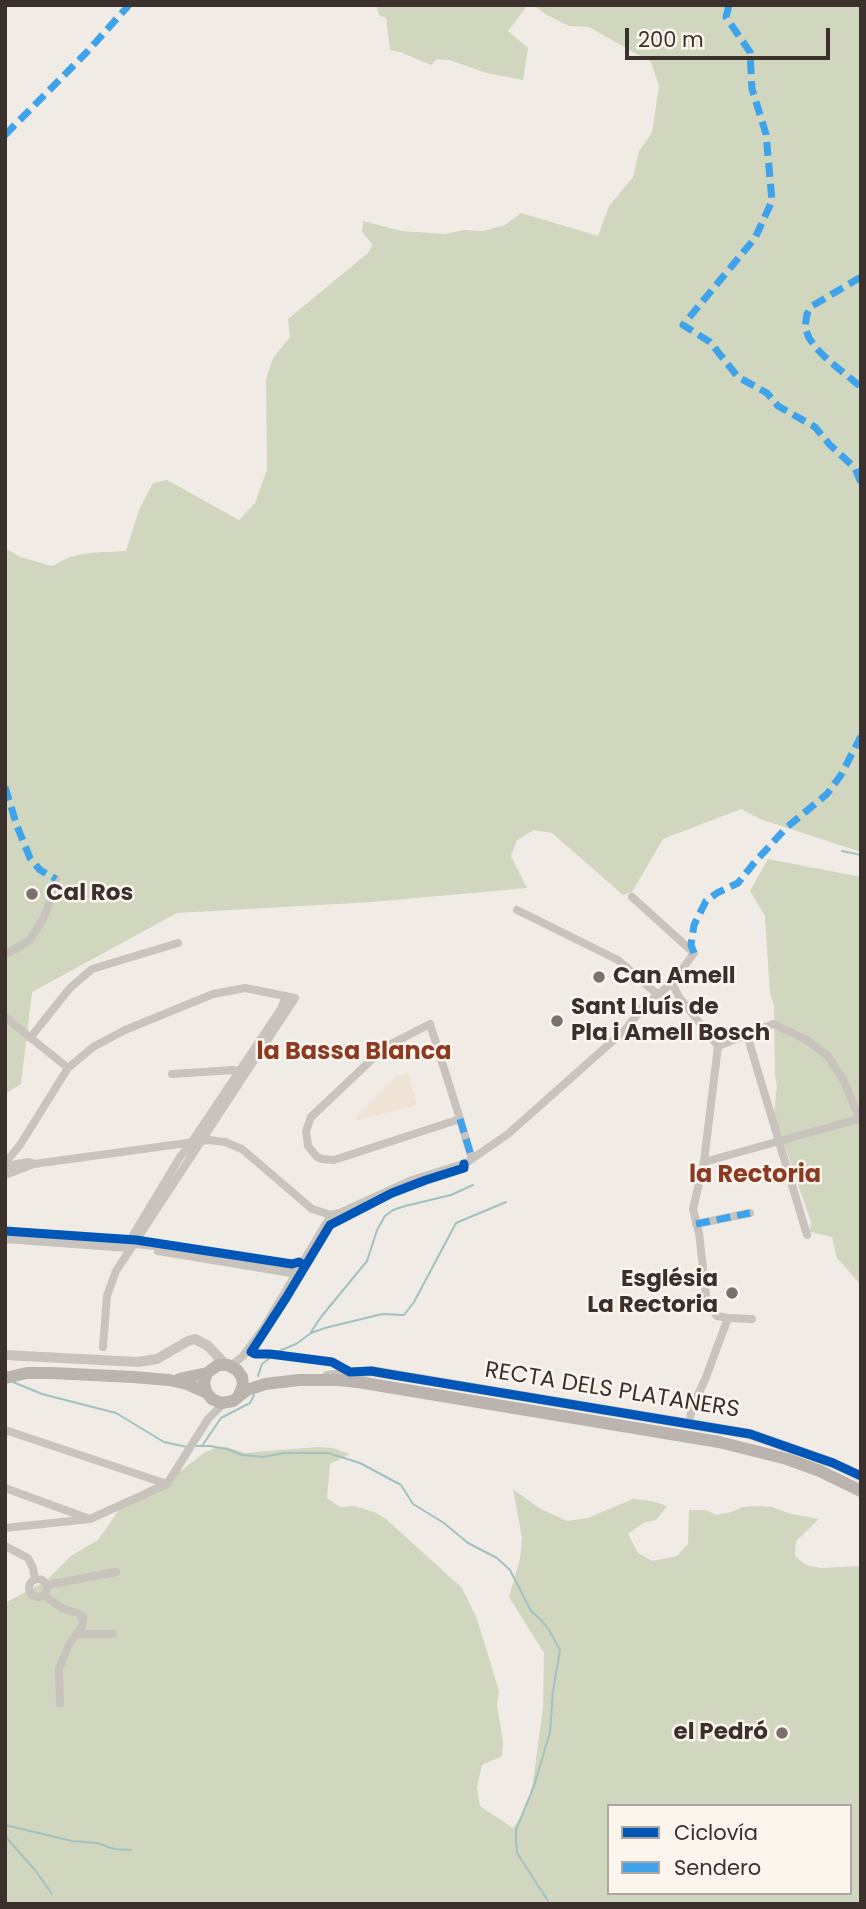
<!DOCTYPE html>
<meta charset="utf-8">
<style>
body{margin:0}
#map{position:relative;width:866px;height:1909px;overflow:hidden;background:#f0ebe5;font-family:Poppins,sans-serif}
canvas{display:block}
.frame{position:absolute;inset:0;border:7px solid #3b302b;pointer-events:none}
.legend{position:absolute;left:607px;top:1804px;width:245px;height:91px;box-sizing:border-box;background:#fbf5ee;border:2px solid #aea6a0;margin:0;padding:9px 12px;list-style:none;font-size:21px;color:#3b302b}
.legend li{display:flex;align-items:center;gap:14px;height:35px}
.legend b{width:35px;border:2px solid #aea6a0}
.scale{position:absolute;left:625px;top:28px;width:205px;height:32px;box-sizing:border-box;border:4px solid #3b302b;border-top:0;padding-left:9px;font-size:21px;line-height:24px;white-space:nowrap;color:#3b302b;-webkit-text-stroke:5px #fbf5ee;paint-order:stroke}
</style>
<div id="map">
<canvas width="866" height="1909"></canvas>
<div class="frame"></div>
<ul class="legend">
<li><b style="height:9px;background:#0057b8"></b>Ciclovía</li>
<li><b style="height:9px;background:#3fa3eb"></b>Sendero</li>
</ul>
<div class="scale">200 m</div>
</div>
<script>
const context = document.querySelector('canvas').getContext('2d');
context.lineJoin = 'round';
function paint(path, color) { context.fillStyle = color; context.fill(path, 'evenodd'); }
const toPath = rows => new Path2D(rows.map(r => 'M' + r).join(''));
function stroke(path, color, width, dash) { context.strokeStyle = color; context.lineWidth = width; context.lineCap = dash ? 'butt' : 'round'; context.setLineDash(dash || []); context.stroke(path); }
function drawText(font, color, halo, rows, align = 'center') {
  context.font = font + ' Poppins,sans-serif'; context.lineWidth = 5; context.setLineDash([]); context.textBaseline = 'middle'; context.strokeStyle = halo; context.fillStyle = color; for (const [text, x, y, turn = 0] of rows) {
    context.save(); context.translate(x, y); context.rotate((+turn || 0) * Math.PI / 180); context.textAlign = isNaN(turn) ? turn : align; if (halo) context.strokeText(text, 0, 0); context.fillText(text, 0, 0); context.restore();
  }
}
paint(toPath([
 [376,5,528,5,508,31,528,48,523,80,487,73,449,60,437,59,431,65,400,52,390,50,386,18,379,15],
 [533,5,861,5,861,852,760,819,741,809,663,839,632,892,623,895,552,833,534,830,517,840,511,856,527,888,372,902,177,913,32,992,21,1084,5,1094,5,548,20,557,52,566,70,557,89,553,126,551,139,510,153,483,167,480,239,520,255,503,267,470,266,379,273,358,290,337,288,319,368,253,373,245,362,232,363,221,401,231,445,234,464,230,484,231,505,225,521,213,598,236,609,206,633,177,639,151,652,133,659,86,651,62,589,27,569,26,547,15],
 [768,859,861,877,861,1285,837,1258,832,1237,810,1232,811,1222,774,1115,777,1085,775,1075,774,1005,770,994,765,916,750,891],
 [217,1447,226,1447,245,1453,317,1447,333,1448,350,1454,330,1464,327,1498,340,1507,354,1506,374,1512,386,1519,462,1588,477,1619,499,1691,497,1705,503,1741,502,1756,482,1765,477,1787,480,1806,513,1828,526,1809,533,1782,543,1707,544,1653,509,1597,520,1559,522,1538,513,1489,539,1508,567,1521,588,1518,633,1499,652,1501,667,1506,656,1520,643,1523,628,1534,638,1553,652,1561,677,1556,688,1544,689,1510,706,1510,716,1515,731,1512,743,1507,757,1506,772,1507,791,1514,819,1519,796,1541,795,1556,806,1565,821,1568,861,1566,861,1904,5,1904,5,1603,46,1581,71,1556,98,1540,121,1507,146,1489,182,1470,204,1453],
 [609,1806,850,1806,850,1893,609,1893]
]), '#d1d6bf');
paint(toPath([
 [408,1073,417,1105,358,1120,356,1116,397,1075]
]), '#eee3d5');
stroke(toPath([
 [842,851,861,855],
 [311,1332,321,1317,367,1261,377,1230,385,1216,393,1210,405,1206,451,1195,473,1185],
 [258,1376,262,1364,279,1351,296,1344,311,1333,325,1328,382,1314,404,1315,414,1302,456,1223,506,1202],
 [13,1382,42,1394,116,1413,164,1442,187,1447],
 [196,1446,210,1446,227,1449,242,1455,263,1457,284,1453,328,1453,360,1463,401,1485,413,1504,444,1523,468,1543,497,1558,510,1570,531,1611,541,1620,549,1630,560,1650,553,1691,550,1732,534,1786,516,1830,516,1839,517,1853,550,1904],
 [202,1446,221,1418,250,1403,254,1395],
 [5,1825,72,1841,97,1843,114,1849,131,1850],
 [5,1836,35,1870,52,1894]
]), '#a1c2c1', 2);
stroke(toPath([
 [517,910,618,960,658,995],
 [5,955,30,940,43,919,53,894,56,879],
 [672,983,679,997,718,1046,704,1162,693,1209,699,1233,707,1303,717,1316,728,1318,706,1377,692,1408,689,1424],
 [5,1017,68,1068],
 [747,1035,807,1235],
 [30,1038,70,988,92,969,178,943],
 [718,1046,773,1024,805,1039,827,1055,843,1079,861,1122],
 [172,1074,233,1070,241,1072],
 [460,1119,334,1160,322,1159,317,1157,308,1146,306,1131,311,1117,385,1047,430,1024,460,1119,472,1159],
 [704,1162,859,1119],
 [5,1163,20,1145,68,1068,93,1047,125,1030,213,994,245,988,295,998,116,1271,107,1296,103,1347],
 [5,1169,16,1164,29,1162,34,1164,209,1140,225,1142,242,1149,312,1209,331,1215,342,1212,412,1180,466,1163,508,1134,625,1030,644,1006,672,983,694,953,632,897],
 [5,1175,31,1165],
 [696,1224,750,1213],
 [5,1232,177,1248,301,1267],
 [5,1239,128,1248],
 [130,1240,180,1157,191,1143,281,1009,286,996],
 [158,1251,297,1274],
 [728,1318,752,1319],
 [231,1366,243,1356,263,1329,331,1215],
 [5,1430,167,1484],
 [5,1488,87,1518],
 [5,1528,90,1519,167,1484,208,1419,224,1403],
 [5,1546,28,1558,33,1568,35,1579],
 '29 1588a9 9 0 1 1 18 0a9 9 0 1 1-18 0Z',
 [47,1585,116,1572],
 [44,1595,63,1609,78,1613,83,1617,82,1626,69,1645,59,1668,60,1704],
 [76,1634,113,1634]
]), '#c9c3be', 8);
stroke(toPath([
 [5,1355,138,1362,157,1359,188,1341,195,1339,208,1346,226,1365],
 [327,1376,371,1371,750,1434,833,1463,861,1476]
]), '#c9c3be', 10);
stroke(toPath([
 [207,1373,204,1382,206,1392,212,1399,221,1403,233,1401,247,1390,265,1384,299,1380,338,1380,358,1382,719,1442,787,1459,820,1471,861,1491],
 [5,1378,27,1373,52,1373,133,1377,169,1380,187,1384,207,1393],
 [179,1379,207,1373,218,1365,228,1365,237,1370,242,1377,243,1385,239,1395]
]), '#bab3ae', 12);
stroke(toPath([
 [729,5,726,17,750,52,752,89,766,134,772,201,755,238,683,325,710,342,738,377,767,393,778,406,815,427,830,445,855,468,861,483],
 [5,135,86,53,129,5],
 [861,277,812,306,807,314,805,327,809,338,817,349,828,360,861,387],
 [5,787,17,826,30,858,40,870,56,879],
 [694,953,691,945,694,925,706,901,717,893,738,883,754,863,786,828,827,794,841,775,861,736],
 [460,1119,472,1159],
 [696,1224,750,1213]
]), '#3fa3eb', 7, [14, 7]);
stroke(toPath([
 [464,1164,464,1168,426,1180,392,1193,330,1225,286,1298,251,1352,255,1354,270,1354,332,1362,350,1372,371,1371,394,1375,750,1434,833,1463,861,1476],
 [5,1231,136,1240,292,1264,299,1262,305,1266]
]), '#0057b8', 9);
for (const [x, y, r, color] of [
 [32,894,7,"#7a716c"],
 [599,977,7,"#7a716c"],
 [557,1021,7,"#7a716c"],
 [732,1293,7,"#7a716c"],
 [782,1733,7,"#7a716c"]
]) { const dot = new Path2D(); dot.arc(x, y, r, 0, 2 * Math.PI); context.fillStyle = color; context.fill(dot); stroke(dot, '#fbf5ee', 2.5); }
drawText('bold 23px', '#3b302b', '#fbf5ee', [
 ["Cal Ros",46,894],
 ["Can Amell",613,977],
 ["Sant Lluís de",571,1008],
 ["Pla i Amell Bosch",571,1034],
 ["Església",718,1280,"right"],
 ["La Rectoria",718,1306,"right"],
 ["el Pedró",768,1733,"right"]
], 'left');
drawText('23px', '#3b302b', '#fbf5ee', [
 ["RECTA DELS PLATANERS",612,1391,9]
]);
drawText('bold 24px', '#8c3b22', '#fbf5ee', [
 ["la Bassa Blanca",354,1053],
 ["la Rectoria",755,1176]
]);
</script>
